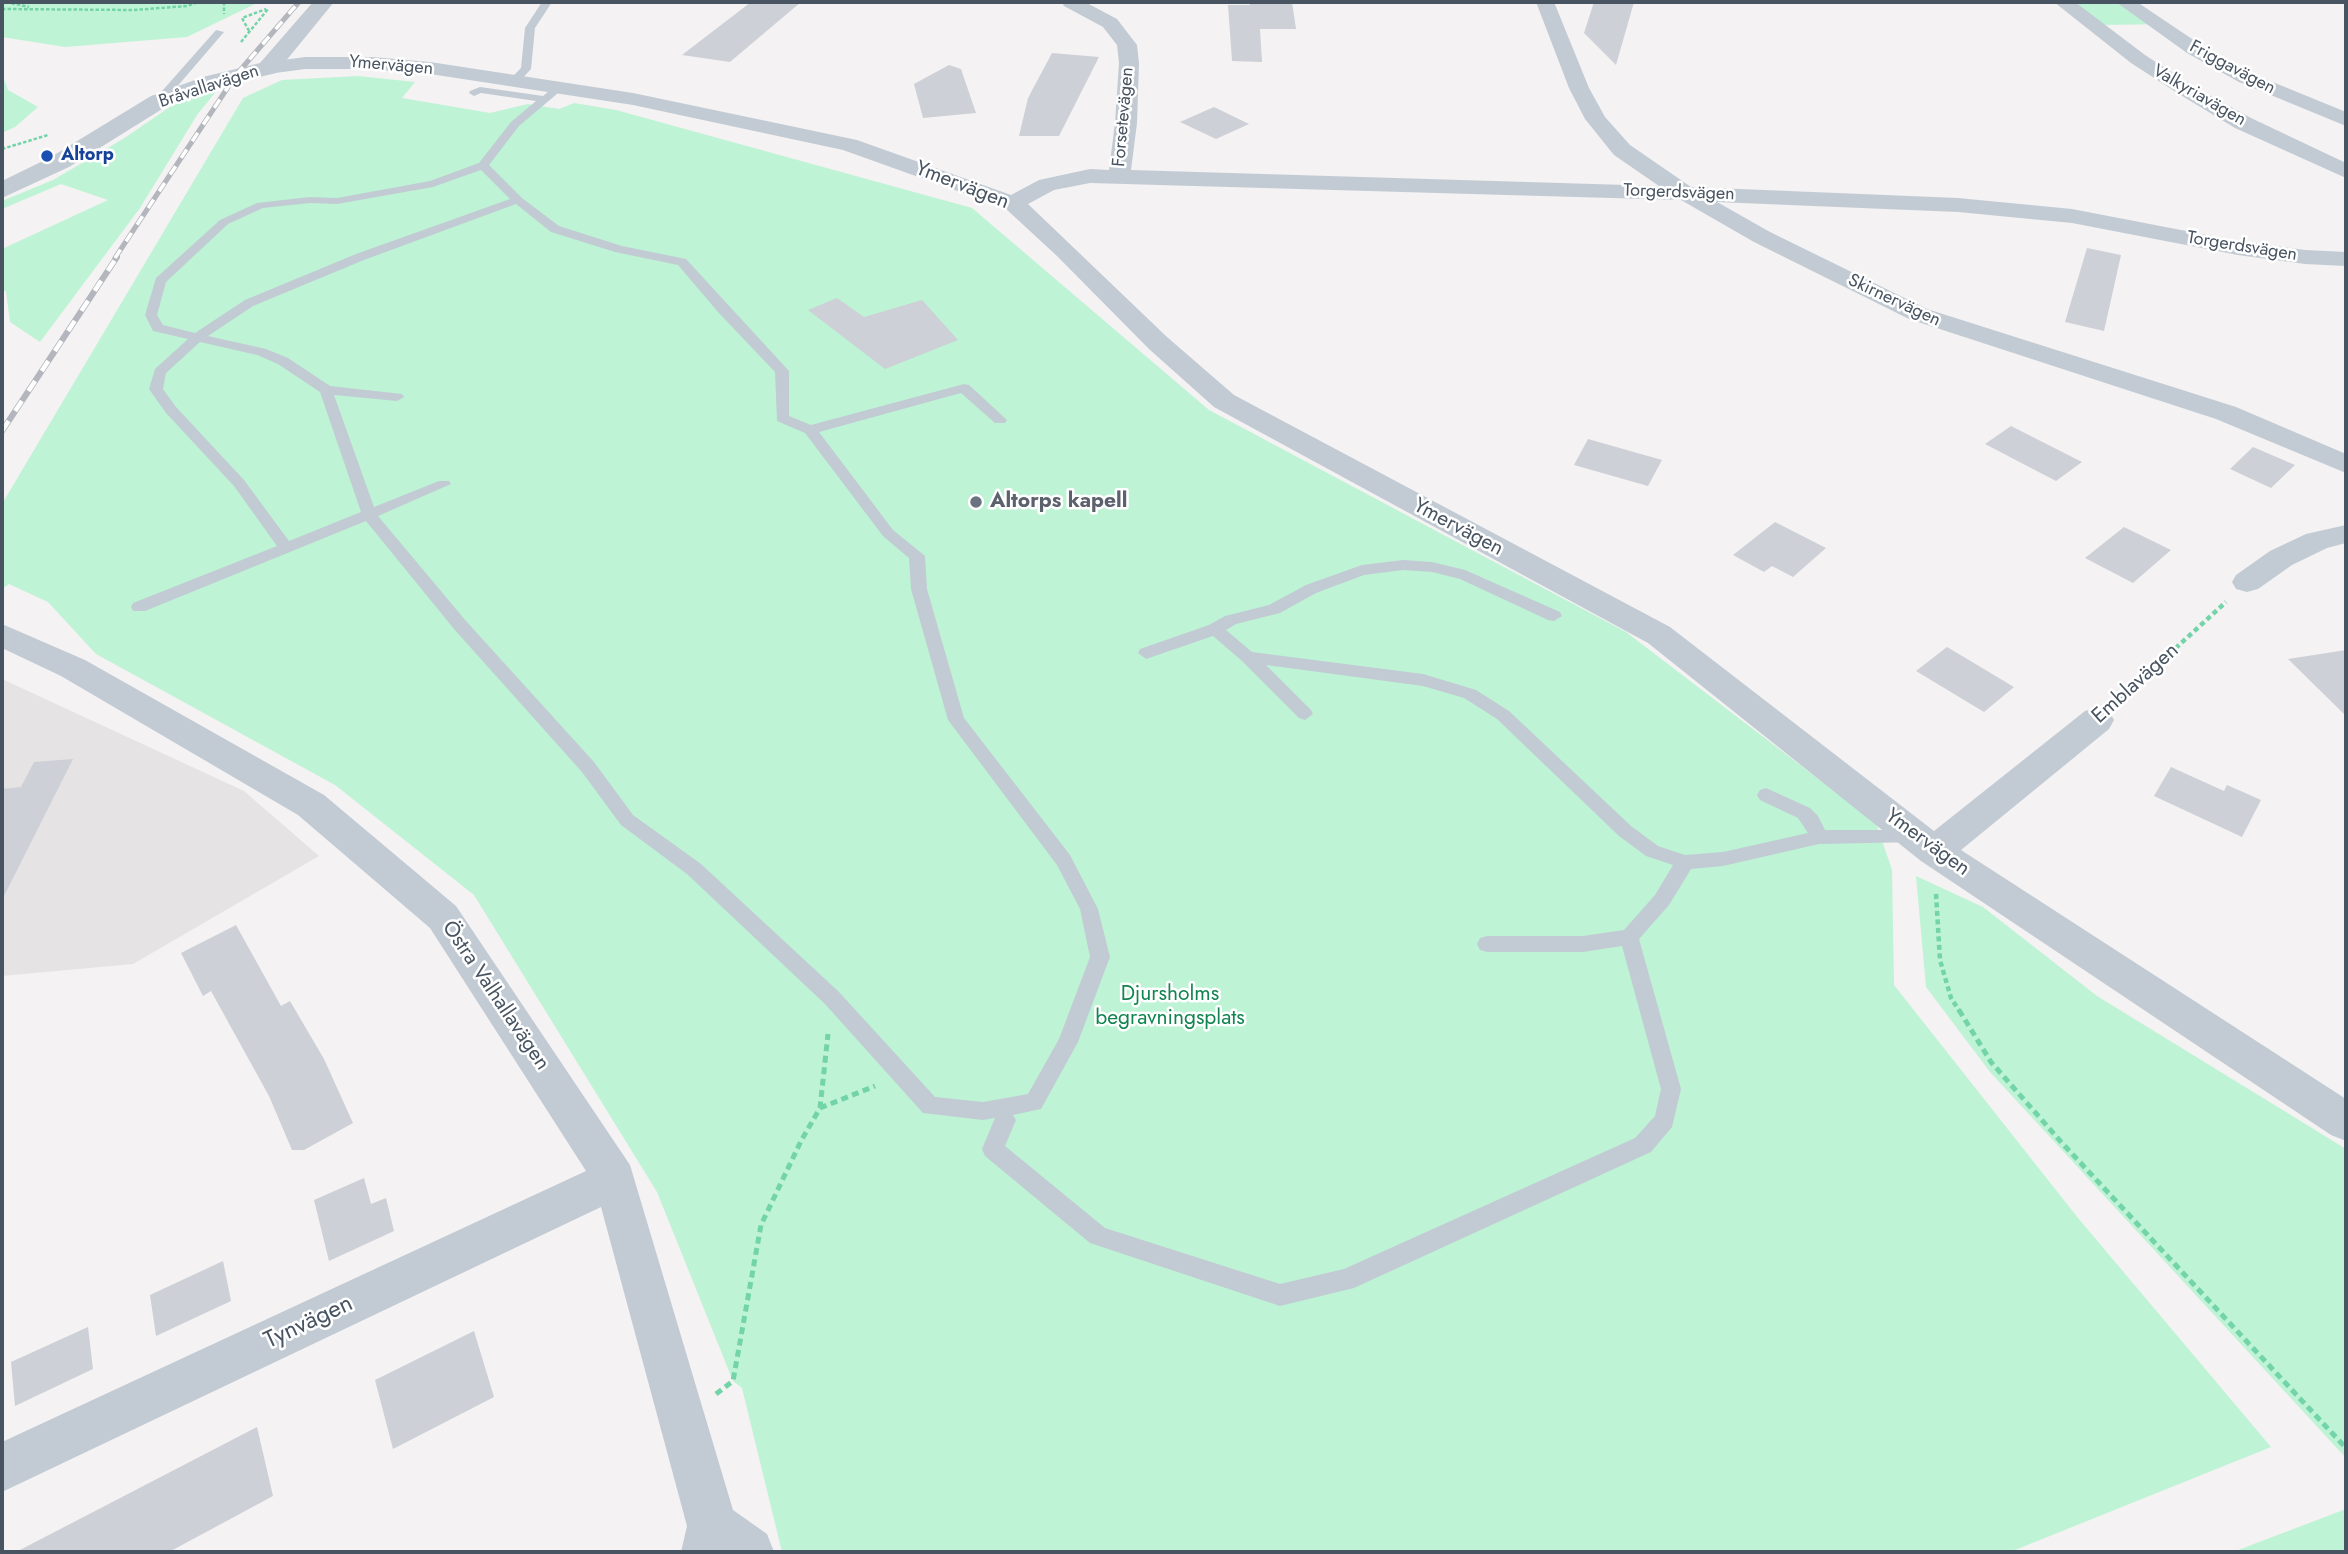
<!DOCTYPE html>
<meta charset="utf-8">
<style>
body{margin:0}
#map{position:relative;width:2348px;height:1554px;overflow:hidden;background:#f4f2f2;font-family:Jost,sans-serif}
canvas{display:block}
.frame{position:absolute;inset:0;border:4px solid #485461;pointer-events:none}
</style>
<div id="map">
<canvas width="2348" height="1554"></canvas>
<div class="frame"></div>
</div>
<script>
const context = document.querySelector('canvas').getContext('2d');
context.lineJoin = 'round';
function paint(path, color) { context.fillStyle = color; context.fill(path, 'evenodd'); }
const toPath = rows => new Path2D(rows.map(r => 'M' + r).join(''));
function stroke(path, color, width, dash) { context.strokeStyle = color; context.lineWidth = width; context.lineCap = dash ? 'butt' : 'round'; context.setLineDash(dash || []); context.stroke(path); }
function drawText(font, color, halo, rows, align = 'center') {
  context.font = font + ' Jost,sans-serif'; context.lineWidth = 5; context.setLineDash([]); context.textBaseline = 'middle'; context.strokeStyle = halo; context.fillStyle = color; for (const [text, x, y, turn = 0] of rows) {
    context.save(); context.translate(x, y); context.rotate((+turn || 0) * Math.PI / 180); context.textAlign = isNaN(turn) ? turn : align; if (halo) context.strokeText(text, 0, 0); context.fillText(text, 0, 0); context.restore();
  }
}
paint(toPath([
 [2,679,244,791,319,856,133,964,2,976]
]), '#e5e3e3');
paint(toPath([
 [2,2,259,2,187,37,65,47,2,37],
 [2075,2,2136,2,2169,24,2101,25],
 [2,74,8,90,38,107,15,127,2,133],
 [358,76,415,82,402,98,490,113,528,104,559,109,574,103,616,110,972,208,1209,410,1626,632,1876,823,1892,870,1894,985,2078,1218,2271,1447,2010,1552,782,1552,742,1388,733,1381,657,1192,474,895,335,785,96,654,48,602,9,584,2,589,2,504,243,98,282,80],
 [222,84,197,115,140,208,40,342,10,322,6,291,2,291,2,249,108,200,61,184,2,209,2,201,53,180,123,139,186,96],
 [1916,876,1983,907,2097,996,2346,1149,2346,1458,1990,1072,1926,987],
 [2346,1509,2346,1552,2233,1552]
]), '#bef3d5');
paint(toPath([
 [751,2,801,2,730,62,682,55],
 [1250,2,1292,2,1296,29,1260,29,1262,62,1232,61,1228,5,1250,5],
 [1594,2,1634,2,1616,65,1584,33],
 [1052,53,1099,57,1059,136,1019,136,1028,98],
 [949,65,961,69,976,113,923,118,914,84],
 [1214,107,1249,124,1216,139,1180,122],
 [2087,248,2121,255,2104,331,2065,322],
 [837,298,864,317,922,300,958,340,885,369,808,310],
 [2011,426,2082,462,2056,481,1985,444],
 [1588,439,1662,460,1648,486,1574,465],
 [2253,447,2295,465,2271,488,2230,469],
 [1775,522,1826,548,1793,577,1772,566,1764,572,1733,555],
 [2124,527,2171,550,2133,583,2085,558],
 [1947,647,2014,687,1984,712,1916,671],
 [2346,650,2346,716,2288,659],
 [73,759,2,900,2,789,21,787,34,762],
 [2171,767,2224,791,2227,785,2261,800,2242,837,2154,796],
 [236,925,281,1006,290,1001,324,1059,353,1123,304,1150,292,1150,269,1096,211,991,203,996,181,953],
 [364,1178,371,1204,386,1198,394,1231,329,1261,314,1200],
 [223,1261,231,1301,156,1336,150,1295],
 [88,1327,93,1369,15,1406,11,1362],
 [474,1331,494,1397,393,1449,375,1380],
 [257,1427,273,1496,169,1552,16,1552]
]), '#cdd0d6');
stroke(toPath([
 [6,2,29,7],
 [224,2,224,14],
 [2,9,134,10,187,6,199,2],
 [249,31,242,18,266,9],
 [241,42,268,9],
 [2,149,48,135]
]), '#73d4a9', 2.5, [3.5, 2]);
stroke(toPath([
 [2119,700,2226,602],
 [1936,894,1940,960,1951,998,1960,1012]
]), '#73d4a9', 4.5, [5, 3.5]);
stroke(toPath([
 [1959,1010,1991,1062,2062,1143,2346,1448],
 [820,1108,875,1086],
 [716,1394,733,1381,761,1225,801,1141,820,1108,828,1034]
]), '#73d4a9', 5, [7, 4.5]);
paint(toPath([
 [542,2,552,2,535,28,531,69,518,83,510,83,510,79,521,68,525,28,542,2],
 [216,30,224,32,163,103,155,103,155,99,216,30],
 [555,86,564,88,519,126,489,165,522,198,559,226,622,246,686,259,789,371,789,416,811,425,964,384,969,385,1007,420,1005,423,995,423,961,393,819,432,893,530,925,556,927,589,964,718,1070,855,1098,909,1110,957,1078,1042,1041,1109,1013,1115,1016,1120,1005,1146,1105,1228,1280,1284,1344,1269,1635,1138,1655,1116,1661,1089,1622,946,1583,952,1487,952,1480,950,1477,944,1480,938,1487,936,1583,936,1624,930,1655,895,1673,865,1646,856,1619,836,1497,719,1464,698,1423,686,1266,665,1311,710,1313,714,1305,720,1299,718,1242,661,1213,636,1146,659,1138,653,1140,649,1209,625,1225,616,1269,605,1306,585,1362,565,1403,560,1432,562,1465,570,1560,612,1562,616,1554,621,1548,620,1460,579,1432,572,1403,570,1364,575,1316,593,1280,613,1236,624,1226,630,1252,652,1423,674,1476,690,1509,711,1631,826,1658,846,1685,855,1723,852,1808,833,1798,818,1760,800,1757,795,1760,790,1766,788,1810,808,1818,816,1825,830,1913,830,1919,832,1922,837,1919,842,1819,844,1723,866,1691,869,1669,905,1639,939,1681,1089,1672,1127,1651,1152,1354,1288,1280,1306,1090,1243,985,1156,982,1149,995,1118,983,1120,923,1113,825,1004,687,874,621,825,582,772,454,629,366,521,145,611,133,611,131,607,133,603,277,546,234,486,166,413,149,389,155,369,188,339,153,331,145,315,156,278,220,220,257,203,310,197,337,198,430,181,479,163,511,122,536,101,481,93,474,96,469,93,470,91,480,87,543,96,555,86],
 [481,170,510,199,356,254,245,300,195,333,163,325,157,315,166,282,228,224,263,208,310,203,337,204,433,187,481,170],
 [516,204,551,232,615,252,678,265,718,312,775,372,777,421,805,433,883,536,909,558,911,589,948,720,1057,865,1080,909,1090,957,1059,1039,1028,1094,983,1102,935,1097,839,992,701,864,633,815,594,762,466,621,378,516,451,484,449,481,439,481,374,507,334,395,397,401,404,397,402,394,330,386,288,358,266,349,208,336,253,306,364,260,516,204],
 [200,342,257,355,278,364,320,392,361,512,289,541,244,480,176,407,163,389,166,373,200,342]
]), '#c2cbd4');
paint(toPath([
 [1062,2,1085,2,1117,19,1137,45,1139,63,1137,123,1131,170,1659,186,1614,155,1585,119,1569,88,1536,2,1554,2,1589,88,1605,117,1630,145,1691,187,1958,198,2072,209,2238,241,2305,250,2346,252,2346,266,2305,264,2238,255,2072,223,1958,212,1717,202,1770,232,1927,309,2236,407,2346,454,2346,473,2216,419,1909,319,1754,242,1681,200,1090,183,1054,190,1028,204,1167,337,1234,395,1670,627,1934,831,2085,711,2097,708,2109,711,2114,720,2109,729,1961,850,2346,1099,2346,1141,2331,1135,1921,861,1648,643,1214,407,1149,349,1057,256,1005,208,843,150,633,105,430,74,372,69,305,69,268,74,261,72,258,68,261,64,268,62,305,57,372,57,430,62,633,93,857,140,1011,195,1039,180,1090,169,1109,170,1115,123,1119,63,1117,45,1103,27,1064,6,1062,2],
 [2054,2,2075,2,2145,55,2193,86,2251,118,2346,163,2346,178,2235,128,2179,94,2131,63,2054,2],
 [2116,2,2137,2,2201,45,2253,74,2346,112,2346,126,2239,82,2187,53,2116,2],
 [2346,525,2346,543,2327,548,2292,565,2258,589,2247,592,2236,589,2232,582,2236,575,2270,551,2306,534,2346,525],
 [2,624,85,660,324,795,456,906,630,1165,733,1510,767,1534,774,1552,681,1552,687,1526,601,1207,2,1492,2,1442,586,1171,430,928,298,815,61,676,2,648,2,624]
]), '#c2cbd4');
paint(toPath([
 [313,2,334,2,276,73,219,87,167,106,69,167,2,198,2,181,51,157,151,96,203,77,260,63,313,2]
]), '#c2cbd4');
const railFar1 = toPath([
 [115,258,236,75,299,2]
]);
const rail = toPath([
 [2,431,117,257]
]);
stroke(railFar1, '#b3b6bc', 5);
stroke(rail, '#b3b6bc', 6);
stroke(railFar1, '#fff', 3.5, [10]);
stroke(rail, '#fff', 4.5, [12]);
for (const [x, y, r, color] of [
 [47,156,7,"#1a4fb4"],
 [976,502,7,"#6b7280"]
]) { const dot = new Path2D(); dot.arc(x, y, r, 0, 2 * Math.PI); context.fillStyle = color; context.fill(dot); stroke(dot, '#fff', 2.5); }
drawText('18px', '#485461', '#fff', [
 ["Ymervägen",391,66,5],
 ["Friggavägen",2232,68,28],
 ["Bråvallavägen",209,87,-18],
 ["Valkyriavägen",2199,96,30],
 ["Forsetevägen",1124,117,-85],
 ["Torgerdsvägen",1679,193,2],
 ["Torgerdsvägen",2242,247,9],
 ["Skirnervägen",1894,301,25]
]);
drawText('bold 18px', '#164399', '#fff', [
 ["Altorp",61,156]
], 'left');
drawText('21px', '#485461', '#fff', [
 ["Ymervägen",962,186,21],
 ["Ymervägen",1458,528,28],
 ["Emblavägen",2136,684,-42],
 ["Ymervägen",1927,843,36],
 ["Östra Valhallavägen",495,996,56]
]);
drawText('bold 21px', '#5b616d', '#fff', [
 ["Altorps kapell",990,502]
], 'left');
drawText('21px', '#118450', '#fff', [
 ["Djursholms",1170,995],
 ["begravningsplats",1170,1019]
]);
drawText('24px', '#485461', '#fff', [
 ["Tynvägen",309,1323,-25]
]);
</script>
